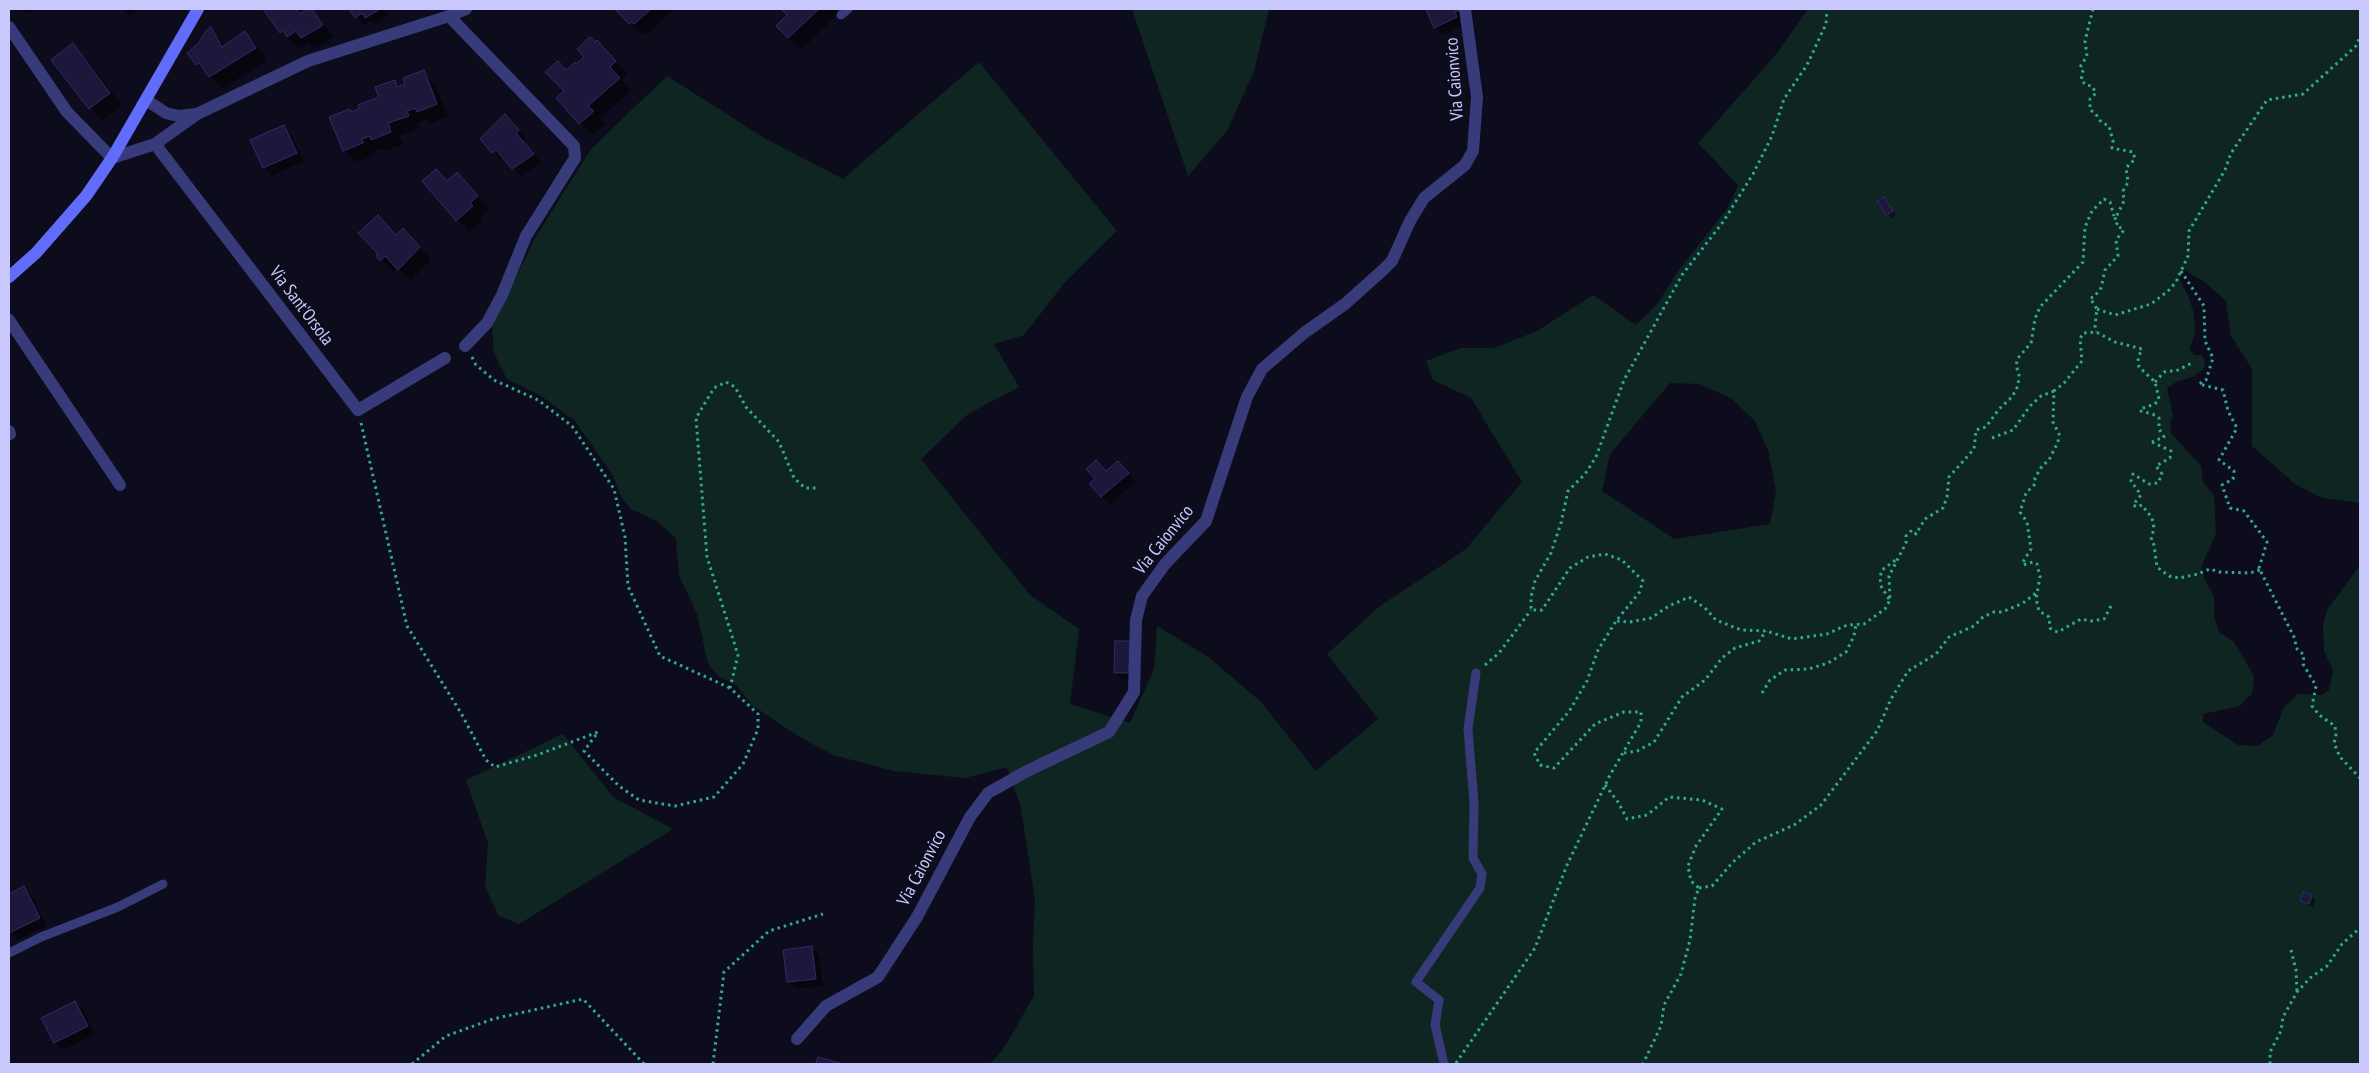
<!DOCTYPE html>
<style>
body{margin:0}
#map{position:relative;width:2369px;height:1073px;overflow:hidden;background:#0d0c1c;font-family:"PT Sans Narrow",sans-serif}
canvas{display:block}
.frame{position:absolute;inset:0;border:10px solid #c9c8fd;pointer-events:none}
</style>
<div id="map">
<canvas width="2369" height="1073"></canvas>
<div class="frame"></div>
</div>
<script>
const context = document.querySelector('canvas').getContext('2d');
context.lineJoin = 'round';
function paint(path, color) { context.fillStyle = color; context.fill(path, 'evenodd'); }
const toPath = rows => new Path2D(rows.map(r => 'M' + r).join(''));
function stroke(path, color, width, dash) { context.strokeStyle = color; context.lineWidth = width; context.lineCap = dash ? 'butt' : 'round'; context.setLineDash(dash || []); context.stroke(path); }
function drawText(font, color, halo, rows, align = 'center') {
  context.font = font + ' "PT Sans Narrow",sans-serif'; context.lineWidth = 4; context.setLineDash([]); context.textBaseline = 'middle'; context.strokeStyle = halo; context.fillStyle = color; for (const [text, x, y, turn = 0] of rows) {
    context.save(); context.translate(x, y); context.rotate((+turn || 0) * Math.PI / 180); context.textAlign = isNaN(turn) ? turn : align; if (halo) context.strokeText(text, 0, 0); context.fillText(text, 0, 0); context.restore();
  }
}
paint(toPath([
 [1132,9,1269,9,1254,71,1227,131,1188,176],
 [1808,9,2360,9,2360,503,2322,498,2295,484,2252,446,2252,369,2231,336,2226,301,2206,283,2183,269,2179,278,2189,298,2194,314,2195,334,2189,350,2195,355,2202,355,2205,360,2204,369,2193,377,2178,381,2167,388,2173,415,2170,424,2171,433,2201,466,2203,482,2214,495,2216,534,2201,567,2204,578,2214,596,2214,616,2219,632,2234,642,2254,676,2252,693,2240,706,2203,714,2203,722,2238,745,2258,746,2273,735,2284,707,2298,694,2322,695,2329,690,2333,670,2324,651,2323,625,2327,610,2360,565,2360,1064,990,1064,1004,1048,1034,996,1033,947,1035,900,1021,808,1007,767,965,778,894,771,833,755,798,736,752,705,736,685,718,676,708,664,697,614,679,575,676,539,657,521,631,509,621,497,612,474,575,421,541,396,507,379,494,353,492,327,535,238,591,149,667,76,766,139,843,179,979,62,1117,231,1065,282,1024,335,994,344,1019,387,968,414,921,459,1030,595,1079,629,1070,704,1130,723,1154,669,1157,626,1207,656,1261,702,1316,771,1378,719,1327,654,1380,606,1466,549,1522,482,1471,398,1433,380,1426,361,1461,348,1494,348,1537,331,1593,295,1636,325,1658,303,1678,271,1729,206,1738,185,1698,143,1777,53],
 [1670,383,1700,384,1732,399,1754,420,1768,450,1776,491,1770,524,1674,539,1602,491,1610,454],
 [563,734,613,797,673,829,519,924,498,915,485,886,488,843,466,780]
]), '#0f2522');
paint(toPath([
 [20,9,35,9,26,14],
 [122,9,140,9,130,15],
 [266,9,298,9,302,14,311,9,334,37,314,49,308,43,300,49,281,32],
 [350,9,385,9,389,15,374,25,370,21,364,25],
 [616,9,673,9,647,35,644,33,642,35],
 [783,9,843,9,801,50,777,26,789,15],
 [1427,9,1463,9,1465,25,1443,35,1435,27],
 [211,29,226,46,245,33,257,45,267,60,222,89,197,64],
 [73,45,85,57,122,105,102,120,90,108],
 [609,54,627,74,621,79,631,91,600,118,605,124,592,135,558,98,565,91,566,71,576,65],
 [423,72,435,84,448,116,430,124,426,120,418,123,420,128,399,136,403,144,384,151,381,148,373,151,375,155,356,162,344,150,349,110,352,113,380,98,394,81,400,87],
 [513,124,526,139,522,141,541,162,521,176,504,158,501,160,482,140],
 [283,127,291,134,304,161,272,176,265,168,252,141],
 [469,186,489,209,481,216,484,219,469,232,457,220],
 [1884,198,1896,215,1891,218,1879,201],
 [396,237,415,242,431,259,411,281,398,268,393,272,378,256],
 [1126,470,1136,482,1110,504,1091,484,1106,472],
 [1116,642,1136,681,1123,680,1115,672],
 [23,888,31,896,47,926,18,940,9,929,9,895],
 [2311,896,2315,900,2313,907,2302,901],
 [811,947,819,955,823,986,796,989,788,981],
 [75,1002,83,1010,95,1034,63,1050,55,1042]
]), '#0007');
const building = toPath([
 [263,9,296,9,300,14,308,9,312,9,323,25,301,38,296,31,287,37,283,31,280,33,263,9],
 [349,9,380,9,365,18,362,13,355,18,349,9],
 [615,9,651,9,634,24,631,22,629,24,615,9],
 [781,9,819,9,788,38,776,26,787,15,781,9],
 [1426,9,1459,9,1460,10,1455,12,1457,17,1434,28,1426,9],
 [211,27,222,47,245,31,256,48,209,77,199,63,196,65,187,53,198,44,206,31,211,27],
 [590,37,595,42,597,40,616,61,610,67,620,78,588,106,594,111,579,124,556,98,564,91,545,72,558,61,566,70,575,62,576,64,584,57,577,49,590,37],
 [73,43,110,93,89,109,51,60,73,43],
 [424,70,437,104,417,112,415,108,407,111,409,116,388,123,391,132,371,140,370,136,362,139,363,143,343,151,329,117,350,109,351,112,359,109,358,105,379,97,375,87,395,80,397,87,405,84,403,78,424,70],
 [505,114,519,130,516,133,534,154,512,169,496,150,492,153,480,139,505,114],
 [284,125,297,153,263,168,250,140,284,125],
 [436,169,447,181,457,172,478,196,470,203,473,206,456,221,422,181,436,169],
 [1884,197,1893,211,1886,215,1877,201,1884,197],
 [378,215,396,235,403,228,420,247,398,270,385,256,380,261,376,256,378,254,358,233,378,215],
 [1096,460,1106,471,1118,461,1129,473,1101,497,1089,484,1095,479,1086,469,1096,460],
 [1115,641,1130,641,1129,673,1114,673,1115,641],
 [24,886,40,918,9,933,9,894,24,886],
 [2303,892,2312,895,2309,904,2300,901,2303,892],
 [812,946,816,979,787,982,783,950,812,946],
 [75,1001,88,1026,54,1043,41,1018,75,1001],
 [818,1057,840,1063,840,1064,816,1064,818,1057]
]);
paint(building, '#1c183c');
stroke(building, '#312b67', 1);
stroke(toPath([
 [2093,9,2085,41,2087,56,2080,67,2083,72,2081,80,2086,85,2092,86,2096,93,2090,99,2090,110,2095,113,2101,122,2109,126,2113,141,2112,148,2133,152,2135,159,2126,168,2128,182,2123,191,2124,201,2117,215,2114,217,2118,222,2116,225,2124,230,2116,240,2118,256,2105,270,2101,288,2094,297,2090,298,2097,309,2095,326,2096,332],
 [2181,271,2204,306,2205,341,2213,358,2206,380,2199,384,2223,390,2228,411,2237,428,2219,460,2234,471,2233,479,2222,485,2230,508,2244,511,2267,542,2259,568,2295,639,2296,648,2304,655,2303,664,2316,686,2312,706,2319,715,2335,726,2336,736,2334,743,2340,757,2360,778],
 [2097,309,2115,315,2151,304,2168,291,2176,282,2188,256,2189,231,2225,170,2231,153,2267,100,2303,94,2356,46,2360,37],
 [472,357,476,365,494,380,538,400,572,426,614,489,625,537,628,586,660,656,730,688],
 [2155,382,2164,372,2178,370,2194,362],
 [361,423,407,626,461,713,486,760,495,767,537,755,598,732,584,751,619,786,639,800,675,806,714,797,743,764,758,729,758,714,730,688,738,655,707,557,696,418,714,388,726,382,735,387,746,407,779,442,794,478,805,488,818,488],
 [1992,438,2013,430,2030,406,2041,396,2054,391],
 [2152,442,2171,451,2170,458,2156,466,2162,474,2158,483,2149,484,2133,474,2131,481,2141,495,2133,505,2137,507,2142,505,2152,518,2154,528,2151,540,2154,545,2157,567,2169,576,2179,578,2198,574,2210,569,2219,572,2250,573,2260,570],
 [1889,599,1881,586,1880,577,1882,570,1897,559],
 [2111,606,2104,619,2091,621,2081,619,2058,632,2054,631,2050,628,2049,617,2039,611,2036,599,2040,577,2037,564,2033,562,2023,565,2024,560,2031,549,2027,522,2020,512,2026,493,2035,484,2035,478,2042,466,2049,460,2058,442,2059,434,2053,422,2054,391,2064,383,2082,361,2080,339,2083,333,2096,332,2115,342,2142,349,2138,358,2139,367,2155,382,2159,399,2155,404,2140,409,2141,411,2155,415,2159,418,2159,429,2164,437,2152,442],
 [1617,621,1630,622,1651,618,1669,606,1689,597,1705,608,1716,620,1741,630,1766,631,1792,639,1827,634,1847,625,1864,624,1885,609,1890,600,1889,576,1906,543,1906,536,1912,530,1916,534,1925,519,1943,508,1947,497,1949,477,1974,449,1976,430,1986,427,1999,409,2012,397,2018,386,2019,375,2016,365,2018,358,2031,343,2035,319,2040,307,2083,262,2085,227,2092,211,2104,199,2110,202,2114,216],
 [1485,665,1499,653,1531,610],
 [1762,693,1770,680,1785,670,1809,669,1828,663,1846,652,1854,636,1856,624],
 [1624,753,1637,751,1654,742,1682,697,1705,680,1722,658,1735,648,1759,641,1766,631],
 [1605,785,1618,802,1627,819,1647,815,1669,797,1702,800,1722,809,1696,846,1688,866,1691,881,1699,888,1695,898,1690,940,1681,974,1664,1005,1661,1026,1643,1064],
 [1699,888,1712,886,1733,862,1756,842,1794,825,1821,805,1877,731,1891,699,1908,671,1936,654,1949,637,1974,626,1983,617,1994,612,2002,612,2023,603,2036,593],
 [2291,950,2296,970,2297,992],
 [1456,1063,1535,948,1567,865,1610,775,1641,722,1641,712,1624,712,1595,724,1554,768,1540,765,1534,753,1570,710,1587,681,1598,650,1616,621,1639,593,1643,581,1622,560,1605,554,1588,557,1570,568,1542,610,1531,610,1531,597,1535,581,1551,553,1561,523,1568,491,1585,474,1596,457,1624,380,1682,275,1723,222,1753,174,1772,136,1784,99,1807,65,1826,24,1827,9],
 [412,1064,446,1036,493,1019,583,999,644,1064],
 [713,1064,724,972,769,931,823,914],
 [2270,1064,2270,1052,2281,1031,2283,1017,2297,992,2310,978,2327,966,2342,944,2360,928]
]), '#30a997', 3, [2.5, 4]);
stroke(toPath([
 [841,15,848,9],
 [9,953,41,937,118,907,163,884],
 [1444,1064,1435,1025,1439,1000,1416,982,1480,888,1482,874,1473,858,1474,803,1468,729,1476,673]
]), '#383b79', 9);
stroke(toPath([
 [449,16,574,146,575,158,526,236,502,295,487,323,465,346],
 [9,27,67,112,112,158,155,144,197,114,308,61,449,16,466,9],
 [146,100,166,113,178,116,197,114],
 [155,144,358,410,445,358],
 [9,320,120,485],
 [9,431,10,434],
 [797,1039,826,1006,878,977,917,917,970,817,988,793,1027,771,1109,732,1134,692,1136,620,1142,596,1165,564,1206,521,1247,397,1262,369,1304,333,1345,304,1383,270,1392,261,1410,221,1424,198,1465,165,1473,151,1477,97,1465,9]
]), '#383b79', 12);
stroke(toPath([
 [9,277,36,253,86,196,112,158,198,9]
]), '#626cfa', 12);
drawText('18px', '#c9c8fd', '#0d0c1c', [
 ["Via Caionvico",1455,79,-94],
 ["Via Sant'Orsola",301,306,53],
 ["Via Caionvico",1164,540,-51],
 ["Via Caionvico",922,868,-62]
]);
</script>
